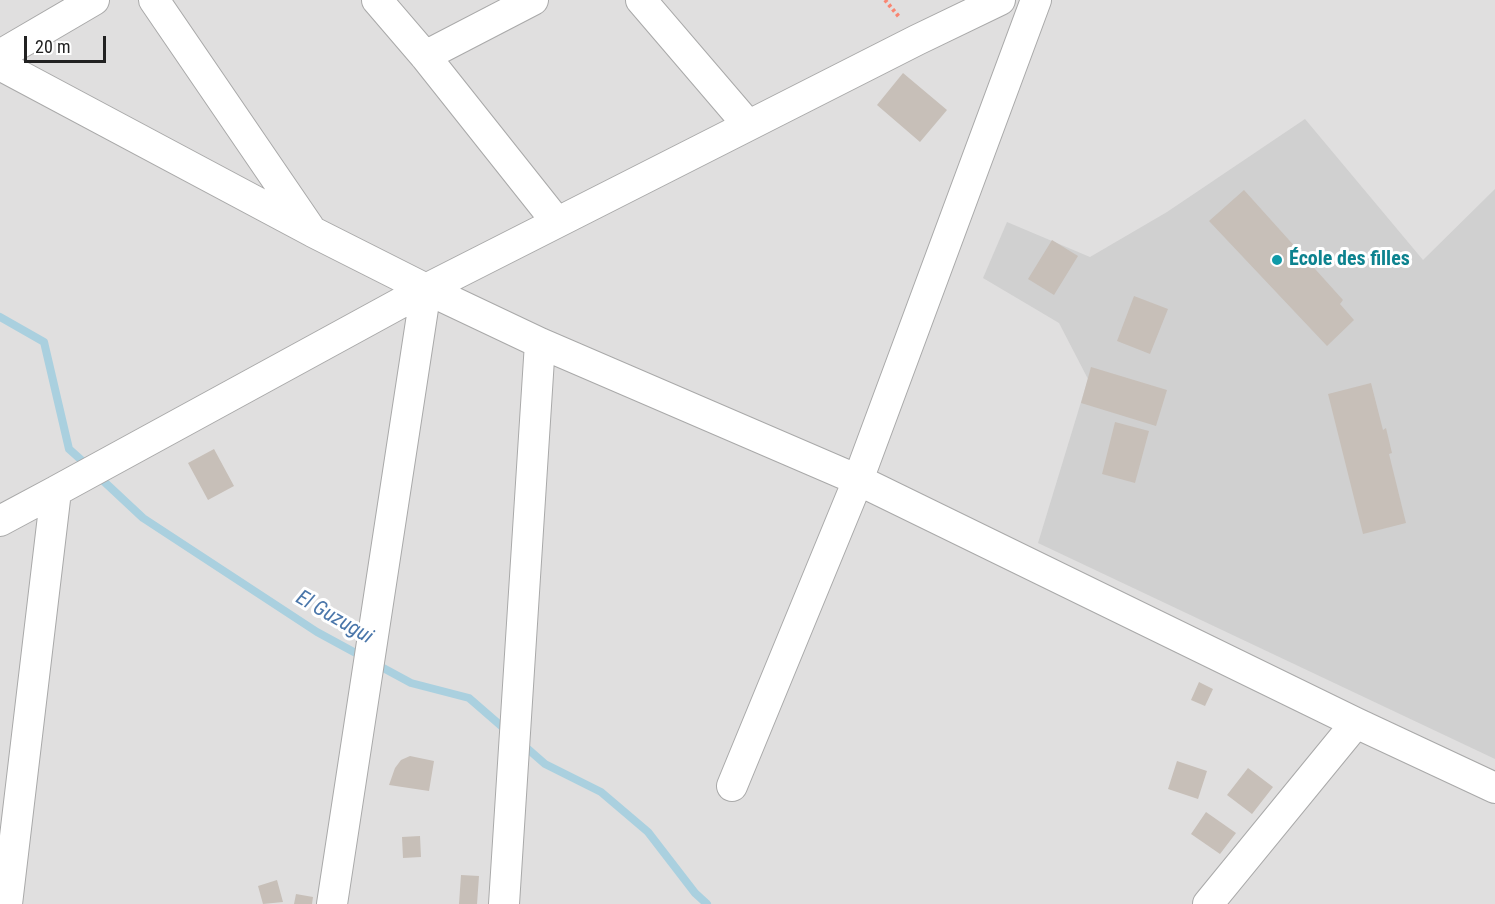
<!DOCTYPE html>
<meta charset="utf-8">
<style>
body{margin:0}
#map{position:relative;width:1495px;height:904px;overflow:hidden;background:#f2efe9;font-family:"Roboto Condensed",sans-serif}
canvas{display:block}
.scale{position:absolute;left:24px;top:36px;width:82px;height:27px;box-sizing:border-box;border:3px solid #222;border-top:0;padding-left:8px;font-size:18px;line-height:21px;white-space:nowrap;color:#222;-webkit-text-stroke:4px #fff;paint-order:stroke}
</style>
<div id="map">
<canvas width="1495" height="904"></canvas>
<div class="scale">20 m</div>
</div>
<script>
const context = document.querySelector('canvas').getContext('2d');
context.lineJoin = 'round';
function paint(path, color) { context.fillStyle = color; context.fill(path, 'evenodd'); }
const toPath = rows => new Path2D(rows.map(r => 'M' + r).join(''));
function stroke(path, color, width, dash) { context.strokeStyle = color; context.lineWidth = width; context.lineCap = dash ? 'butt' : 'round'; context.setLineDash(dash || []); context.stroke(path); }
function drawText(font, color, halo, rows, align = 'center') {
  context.font = font + ' "Roboto Condensed",sans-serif'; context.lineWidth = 6; context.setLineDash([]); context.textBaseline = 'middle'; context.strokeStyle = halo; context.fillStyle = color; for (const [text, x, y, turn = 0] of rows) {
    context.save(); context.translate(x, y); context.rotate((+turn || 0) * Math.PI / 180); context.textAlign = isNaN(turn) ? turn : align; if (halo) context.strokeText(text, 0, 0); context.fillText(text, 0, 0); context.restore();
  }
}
paint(toPath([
 [0,0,1495,0,1495,904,0,904]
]), '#e0dfdf');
paint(toPath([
 [1305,119,1423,260,1495,189,1495,759,1038,543,1088,379,1059,323,983,278,1007,222,1090,257,1167,212]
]), '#d0d0d0');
stroke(toPath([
 [0,317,44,342,69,449,88,466],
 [97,475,143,518,317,632,363,657],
 [374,663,411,683,469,698,507,731],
 [521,743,545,764,601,792,648,832,695,893,707,904]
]), '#aad0df', 8);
paint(toPath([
 [903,73,947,110,920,142,877,105],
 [1244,190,1343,300,1340,304,1354,320,1327,346,1209,221],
 [1052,240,1078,256,1054,295,1028,279],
 [1134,296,1168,309,1150,354,1117,341],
 [1091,367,1167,390,1156,426,1081,403],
 [1371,383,1383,430,1386,428,1392,453,1389,454,1406,523,1363,534,1328,394],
 [1115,422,1149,431,1135,483,1102,474],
 [214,449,234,486,208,500,188,463],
 [1199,682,1213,689,1205,706,1191,700],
 [410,756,434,761,429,791,389,785,395,768,401,760],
 [1177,761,1207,771,1198,799,1168,789],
 [1248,768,1273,787,1252,814,1227,795],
 [1206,812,1236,833,1220,854,1191,834],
 [420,836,421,857,403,858,402,837],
 [461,875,479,876,477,904,459,904],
 [277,880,283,902,263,904,258,886],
 [296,894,313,897,312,904,294,904]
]), '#c7bfb8');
const minor = toPath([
 [154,0,309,227],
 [377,0,425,56,556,221],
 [641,0,748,125],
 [0,55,94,0],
 [425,56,533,0],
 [0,65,313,232,426,289,540,343,858,480,1356,723,1495,788],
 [0,521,56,491],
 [732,786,858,480,1036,0],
 [7,904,56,491,426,289,917,40,1000,0],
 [332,904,426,289],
 [504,904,540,343],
 [1208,904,1356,723]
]);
stroke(minor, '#a9a9a9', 32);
stroke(toPath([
 [885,0,900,18]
]), '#f98672', 4, [3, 3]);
stroke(minor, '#fff', 30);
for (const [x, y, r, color] of [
 [1277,260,6,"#0f9aa8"]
]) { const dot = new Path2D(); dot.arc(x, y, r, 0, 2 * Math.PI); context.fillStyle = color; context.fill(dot); stroke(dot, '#fff', 2); }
drawText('bold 20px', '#0d838f', '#fff', [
 ["École des filles",1289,260]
], 'left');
drawText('italic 21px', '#4a76aa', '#fff', [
 ["El Guzugui",334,618,30]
]);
</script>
